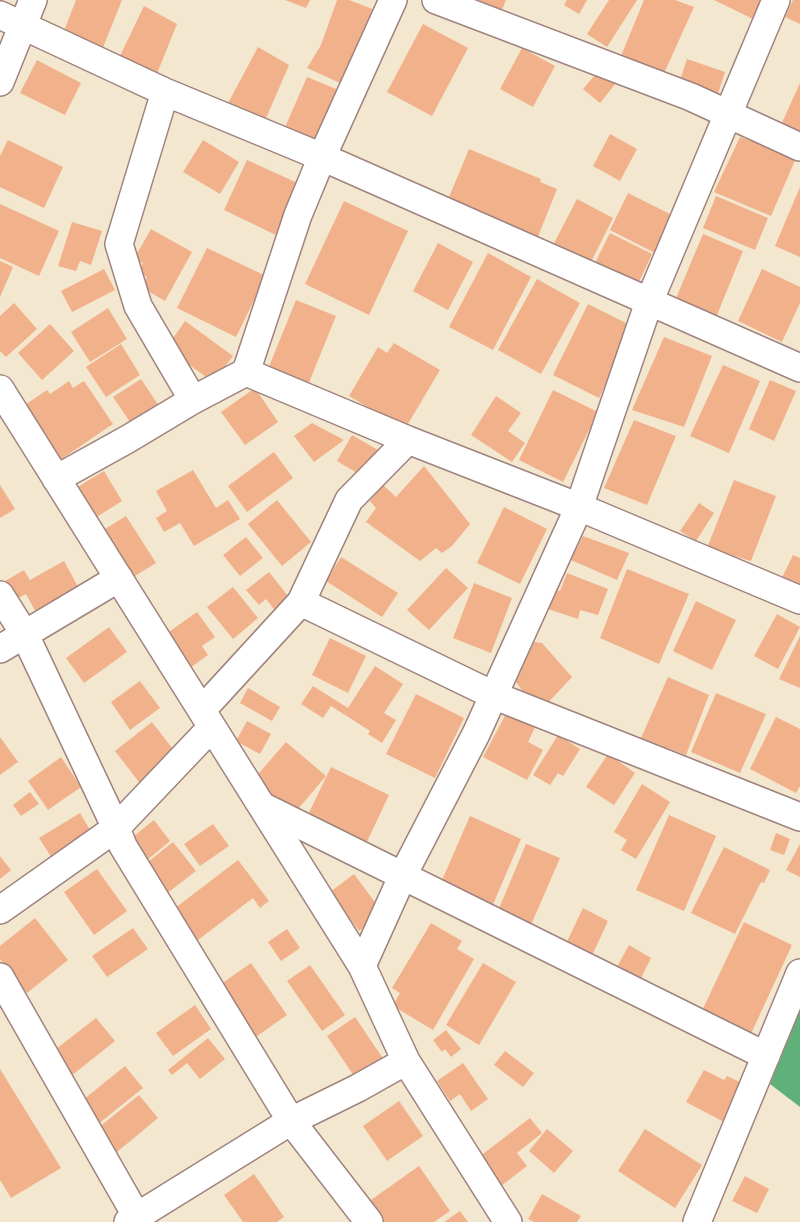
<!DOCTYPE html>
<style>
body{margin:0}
canvas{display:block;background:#f4e7d0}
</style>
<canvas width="800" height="1222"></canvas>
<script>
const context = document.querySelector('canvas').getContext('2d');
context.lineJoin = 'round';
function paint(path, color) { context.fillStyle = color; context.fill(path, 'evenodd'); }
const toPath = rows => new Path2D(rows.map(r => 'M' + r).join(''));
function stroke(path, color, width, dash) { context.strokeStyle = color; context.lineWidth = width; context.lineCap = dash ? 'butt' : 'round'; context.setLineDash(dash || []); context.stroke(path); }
paint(toPath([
 [800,1011,800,1107,770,1084]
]), '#60b07a');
paint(toPath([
 [76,0,122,0,100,55,62,36],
 [285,0,310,0,306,8],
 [337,0,349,0,375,10,340,83,307,68,321,45],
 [460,0,506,0,499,17],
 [567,0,587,0,579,14,564,5],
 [609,0,637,0,607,47,587,34],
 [644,0,675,0,694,7,661,80,618,63],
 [714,0,767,0,757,21],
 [793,0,800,0,800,24,785,17],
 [144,6,177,24,154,81,117,62],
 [423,24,468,48,432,116,387,92],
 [258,47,289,65,264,123,227,105],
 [522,48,555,66,533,107,500,89],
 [687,59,725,72,716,100,678,86],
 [37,60,81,83,65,115,20,93],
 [600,69,616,83,600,103,583,89],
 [307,77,341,91,318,150,283,132],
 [800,83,800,137,780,127],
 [610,134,637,149,620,181,593,166],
 [740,137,796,158,771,216,714,192],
 [8,140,63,167,44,208,0,187,0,156],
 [203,140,239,162,220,194,183,172],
 [469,149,541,179,540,182,557,189,537,239,447,202],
 [247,160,304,186,280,237,224,210],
 [800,187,800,257,775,246],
 [628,193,674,216,655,253,610,230],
 [716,196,768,218,755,250,703,228],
 [577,199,613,218,589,266,552,247],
 [344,201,408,231,369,315,305,284],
 [0,204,59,231,39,276,0,258],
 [72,222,102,231,91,265,80,261,76,271,58,266],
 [151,229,192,252,165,301,141,287,147,277,138,272,143,263,134,259],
 [610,233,652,254,636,288,593,267],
 [703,234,743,251,715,320,674,303],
 [438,243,473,262,448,310,413,291],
 [207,248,266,276,236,337,177,308],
 [488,253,531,277,493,350,449,327],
 [0,261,13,267,0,297],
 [104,269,115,290,72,312,61,291],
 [762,269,800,287,800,303,782,342,738,321],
 [537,279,580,303,541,374,498,350],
 [296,300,336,316,308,385,268,369],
 [14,303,37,329,6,357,0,351,0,316],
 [588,304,634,327,599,398,553,375],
 [108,308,127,339,90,362,71,332],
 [185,321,233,356,213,382,166,348],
 [50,324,74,351,42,380,18,353],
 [664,337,712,356,684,427,632,410],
 [394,343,440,370,405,429,349,396,378,347,387,353],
 [121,344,140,375,106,397,86,367],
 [723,365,760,381,729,453,690,436],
 [141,379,159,406,132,425,113,397],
 [770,380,796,391,774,441,749,429],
 [69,381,73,388,84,381,113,424,60,460,23,406,47,390,50,394],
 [255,388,278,422,245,445,221,412],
 [553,390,598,412,563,482,519,460],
 [496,396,521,413,508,431,525,443,512,462,471,435],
 [634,420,676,436,647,505,604,488],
 [312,423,344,440,314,462,294,436],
 [352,435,378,450,362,476,337,461],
 [274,452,293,478,247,512,228,486],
 [424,466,470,524,452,546,442,553,436,548,420,561,366,522,376,508,370,501,382,484,396,497],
 [193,470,216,508,228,500,240,519,194,546,180,523,164,532,156,518,167,511,156,491],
 [104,471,122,501,95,518,76,488],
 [734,480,776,496,751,561,707,548],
 [0,485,15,509,0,518],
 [277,500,311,542,282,566,248,524],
 [699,503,714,513,696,541,680,531],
 [504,507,547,529,520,584,477,563],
 [126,516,156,563,130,579,100,532],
 [583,536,629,553,617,580,571,560],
 [246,537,263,558,240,576,223,555],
 [793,555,800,558,800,594,779,584],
 [341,557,398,593,382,617,326,581],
 [64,561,82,594,39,618,26,594,16,599,5,581,24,570,30,580],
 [446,568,468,588,429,630,407,610],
 [627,569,689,594,659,664,600,638],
 [269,572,292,601,277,613,266,599,259,605,246,590],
 [567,573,608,589,598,615,580,610,578,619,548,609,555,590,560,591],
 [474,583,512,598,491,653,453,638],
 [233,587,258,618,233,639,207,607],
 [696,601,736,620,712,670,673,651],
 [197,612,215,637,202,646,208,655,190,668,166,634],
 [777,614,800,627,778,669,754,656],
 [109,627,127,652,84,683,66,658],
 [800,636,800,688,779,679],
 [330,638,366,656,348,693,312,675],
 [534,642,542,643,572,677,544,707,527,697,516,682],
 [375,666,403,684,384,713,396,720,382,743,368,734,370,731,331,706,323,718,301,704,313,686,348,708],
 [668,677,709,695,686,755,641,738],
 [140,681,160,708,130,730,111,702],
 [248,688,280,707,272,721,240,703],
 [716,693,766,714,740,773,691,752],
 [416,694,464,718,435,778,386,754],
 [507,712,535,727,528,742,543,750,527,780,483,757],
 [776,717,800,729,800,786,796,793,750,769],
 [247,721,271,734,260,754,236,741],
 [152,722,179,757,142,786,115,751],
 [558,735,580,749,563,776,558,773,550,785,533,775],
 [0,737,18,762,0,775],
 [286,742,326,776,293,815,253,780],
 [608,754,635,773,614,805,586,787],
 [61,757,81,787,48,810,28,781],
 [331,767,389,795,363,850,304,823],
 [642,784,670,802,636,859,621,850,627,840,614,832],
 [30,792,39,804,21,816,13,805],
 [80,813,95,838,55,863,39,838],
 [669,815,716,836,684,911,636,890],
 [470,816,521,839,491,909,439,887],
 [154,820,170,841,146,861,129,840],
 [213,824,229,846,200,866,184,844],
 [776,833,790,839,784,855,770,850],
 [173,842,196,871,166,894,144,865],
 [526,844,560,858,531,925,498,911],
 [800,844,800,877,786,870],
 [724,847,770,870,764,883,761,882,735,934,691,913],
 [0,856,11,870,0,879],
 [238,860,269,901,260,908,253,898,194,943,170,912],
 [97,869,127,911,94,935,64,892],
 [354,874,383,913,359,931,330,892],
 [583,908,608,921,588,964,562,952],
 [35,918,68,960,27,993,0,959,0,946],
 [744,922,792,945,749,1038,700,1015],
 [431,923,462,941,457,949,474,959,433,1030,393,1006,400,993,392,988],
 [133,928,148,949,107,977,92,956],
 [287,929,300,948,281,961,268,942],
 [629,945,651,958,636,988,612,976],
 [251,963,287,1015,250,1041,214,989],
 [483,963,516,982,479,1045,446,1025],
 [310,965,345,1015,322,1031,287,981],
 [195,1005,211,1029,173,1056,156,1033],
 [355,1017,384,1060,356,1079,327,1036],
 [96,1018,115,1041,71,1076,52,1052],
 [446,1030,461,1049,451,1057,445,1049,442,1052,433,1040],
 [208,1038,225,1059,200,1079,187,1063,172,1075,168,1070],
 [505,1051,534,1073,523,1087,494,1065],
 [463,1063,488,1099,471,1111,460,1094,450,1101,437,1081],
 [125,1066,143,1088,97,1125,79,1103],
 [0,1069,61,1168,11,1198,0,1180],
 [704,1070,724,1080,727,1076,746,1085,726,1123,686,1102],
 [139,1095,158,1118,117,1152,98,1128],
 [399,1101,423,1136,387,1161,363,1126],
 [530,1118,542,1133,517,1153,527,1166,501,1186,479,1157],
 [547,1129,573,1151,554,1173,529,1151],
 [645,1129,702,1165,675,1208,618,1171],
 [419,1166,450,1211,434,1222,382,1222,368,1202],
 [254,1174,284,1217,277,1222,243,1222,224,1195],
 [745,1176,769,1189,757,1213,732,1201],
 [542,1194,581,1216,577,1222,534,1222,528,1219],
 [460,1211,468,1222,444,1222]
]), '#f1b18a');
const minor = toPath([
 [436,0,691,97,800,147],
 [0,15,165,92,322,157,800,368],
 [0,82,33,0],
 [165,92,119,244,138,306,193,400],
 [246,372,408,440,579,507,800,600],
 [0,389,362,966,406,1061,508,1222],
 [56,479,128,439,193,400,246,372,298,215,322,157,393,0],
 [0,595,25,635,116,828,123,846,291,1121,369,1222],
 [301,602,493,695,800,817],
 [0,649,119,578],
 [202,710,301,602,349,500,408,440],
 [262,806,766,1056],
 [0,910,116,828,212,727],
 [362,966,403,875,476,734,579,507,649,302,776,0],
 [0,977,137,1217],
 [128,1222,291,1121,358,1088,406,1061],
 [697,1222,800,973]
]);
stroke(minor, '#9f837e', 30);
stroke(minor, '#fff', 27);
</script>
